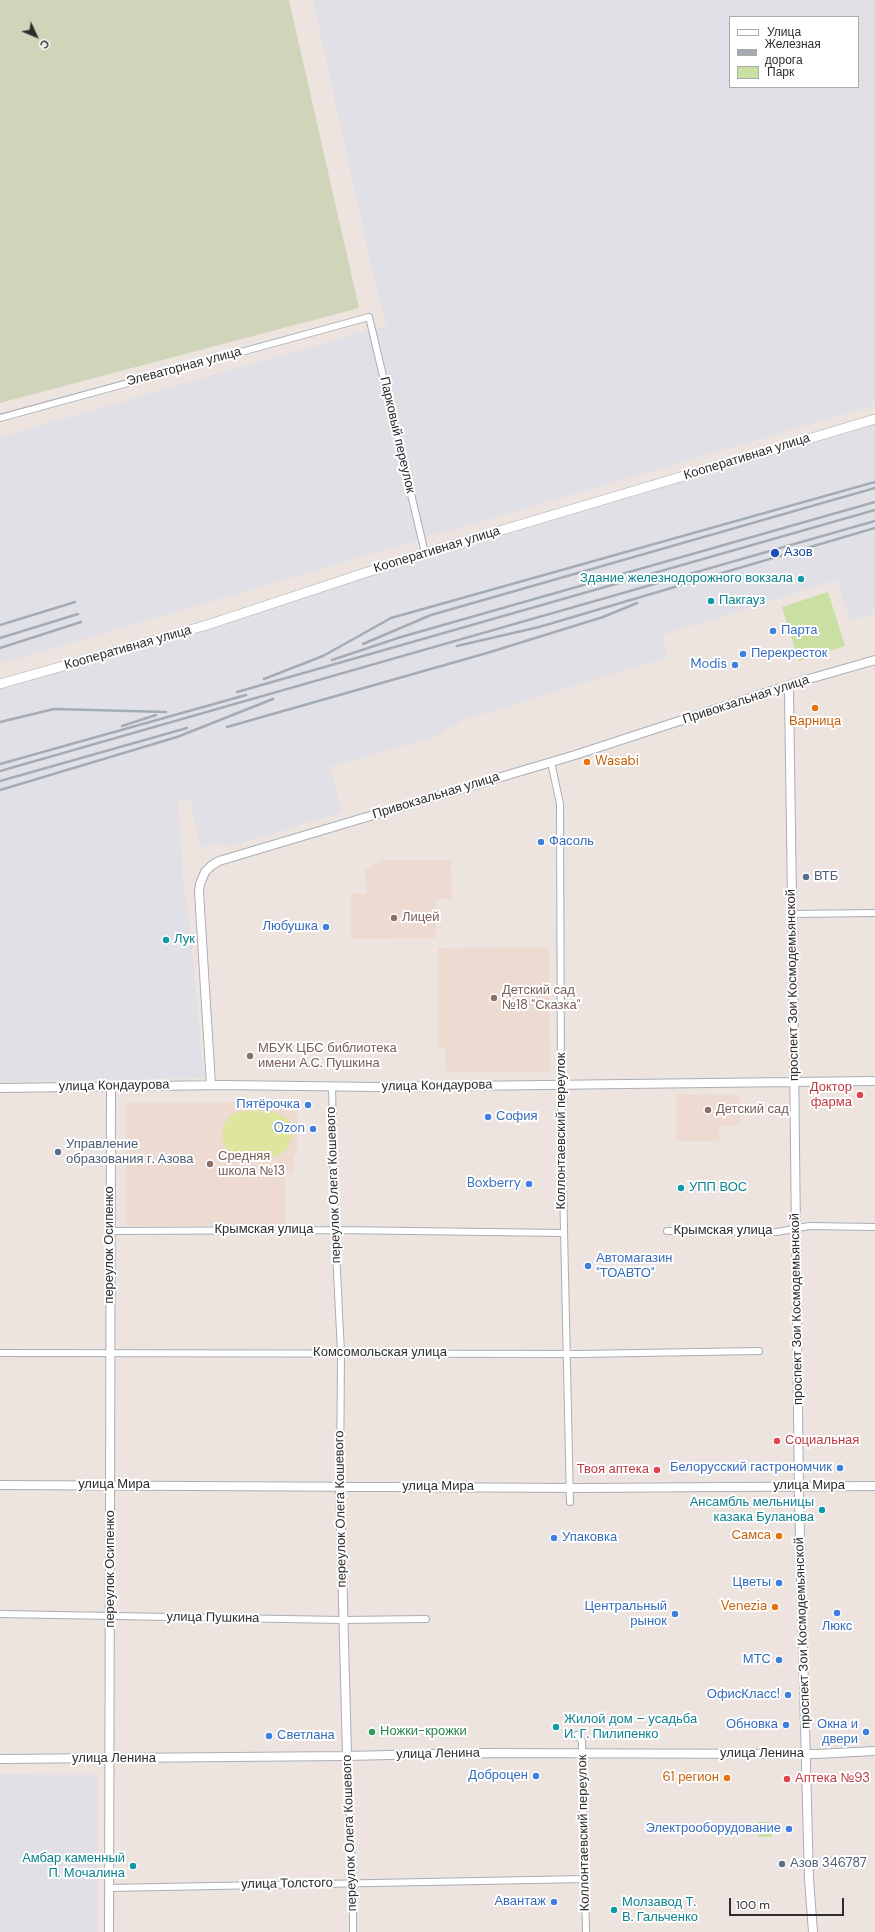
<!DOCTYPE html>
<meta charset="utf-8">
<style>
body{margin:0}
#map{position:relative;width:875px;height:1932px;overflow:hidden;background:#ede4e0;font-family:"DM Sans",sans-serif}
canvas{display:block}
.legend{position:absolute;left:729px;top:16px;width:130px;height:72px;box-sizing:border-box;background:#fff;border:1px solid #ababab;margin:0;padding:5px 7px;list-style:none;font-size:12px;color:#2d2d2d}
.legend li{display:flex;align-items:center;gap:8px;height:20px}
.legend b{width:20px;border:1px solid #ababab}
.north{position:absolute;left:16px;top:16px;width:40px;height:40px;-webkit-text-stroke:3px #fff;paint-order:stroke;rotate:134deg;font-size:11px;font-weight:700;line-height:16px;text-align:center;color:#2d2d2d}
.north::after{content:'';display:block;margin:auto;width:14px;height:18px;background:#2d2d2d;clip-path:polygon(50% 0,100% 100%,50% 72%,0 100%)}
.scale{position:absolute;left:729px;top:1898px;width:115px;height:18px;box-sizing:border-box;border:2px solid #2d2d2d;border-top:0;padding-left:5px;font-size:12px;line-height:14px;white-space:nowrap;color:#2d2d2d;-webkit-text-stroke:3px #fff;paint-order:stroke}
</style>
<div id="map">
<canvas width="875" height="1932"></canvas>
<ul class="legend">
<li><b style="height:5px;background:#fff"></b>Улица</li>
<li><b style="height:5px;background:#a3acb5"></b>Железная дорога</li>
<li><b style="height:11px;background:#cadfa2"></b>Парк</li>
</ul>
<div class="north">С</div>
<div class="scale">100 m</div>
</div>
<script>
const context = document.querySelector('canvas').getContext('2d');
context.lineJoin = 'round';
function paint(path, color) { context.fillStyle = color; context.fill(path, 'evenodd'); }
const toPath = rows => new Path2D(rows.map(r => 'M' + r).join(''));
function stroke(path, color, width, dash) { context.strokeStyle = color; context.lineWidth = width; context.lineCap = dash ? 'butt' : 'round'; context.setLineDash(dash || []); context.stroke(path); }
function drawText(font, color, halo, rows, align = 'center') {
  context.font = font + ' "DM Sans",sans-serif'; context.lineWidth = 4; context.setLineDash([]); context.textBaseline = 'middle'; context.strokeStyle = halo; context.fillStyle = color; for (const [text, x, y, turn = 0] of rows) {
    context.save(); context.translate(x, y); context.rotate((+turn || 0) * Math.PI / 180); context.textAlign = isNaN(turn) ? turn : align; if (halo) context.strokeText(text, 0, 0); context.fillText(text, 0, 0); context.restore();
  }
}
paint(toPath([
 [313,0,875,0,875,405,0,664,0,437,387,325,377,292],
 [730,17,858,17,858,87,730,87],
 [875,423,875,613,850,621,837,580,662,635,668,657,463,720,437,736,330,767,342,812,229,847,221,844,200,847,190,799,178,802,184,890,188,909,204,1078,0,1082,0,687],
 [0,1774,97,1775,98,1932,0,1932]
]), '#e0e0e6');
paint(toPath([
 [383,860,451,860,452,899,436,899,436,938,351,939,351,893,367,893,364,870],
 [549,947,550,1072,446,1072,445,1049,438,1049,438,948],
 [676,1094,740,1095,740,1126,719,1126,719,1141,676,1141],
 [126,1103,297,1103,297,1155,294,1155,294,1173,285,1174,285,1225,126,1226]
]), '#eddbd2');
paint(toPath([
 [828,592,845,646,799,661,782,607],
 [758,1822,772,1822,772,1837,758,1837]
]), '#cadfa2');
paint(toPath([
 [0,0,289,0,359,308,0,403]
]), '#d0d5b9');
paint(toPath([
 [240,1111,270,1111,284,1116,291,1124,293,1134,287,1149,279,1155,269,1157,239,1156,230,1152,223,1143,222,1128,230,1115]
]), '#dde59e');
const minor = toPath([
 [0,418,369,317,425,553],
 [551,762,560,804,561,1094,570,1502],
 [792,914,875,913],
 [332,1086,335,1230,341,1353,340,1486],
 [110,1231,335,1230,563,1233],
 [667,1231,777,1232,809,1226,875,1227],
 [0,1353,579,1354,759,1351],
 [0,1614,342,1620,426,1619],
 [577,1735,582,1741,586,1932],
 [347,1756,353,1883,353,1932],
 [109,1888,585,1879]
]);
const tertiary = toPath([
 [788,686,789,692,793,970,799,1498,809,1879,813,1932],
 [211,1085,199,892,200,884,205,872,211,866,219,861,575,755,802,681,875,660],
 [0,1088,225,1085,378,1087,875,1081],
 [0,1485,582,1488,875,1486],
 [340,1486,347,1756],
 [0,1759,347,1756,472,1753,816,1754,875,1751],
 [109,1932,111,1086]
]);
const secondary = toPath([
 [0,684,207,625,425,553,875,419]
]);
stroke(minor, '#aaafb4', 8);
stroke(tertiary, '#aaafb4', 10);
stroke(secondary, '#aaafb4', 10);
stroke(minor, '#fff', 6);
stroke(tertiary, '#fff', 8);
stroke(secondary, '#fff', 9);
stroke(toPath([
 [0,625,75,602],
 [0,638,78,614],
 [363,644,431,615,875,488],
 [457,646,539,627,875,528],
 [0,648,81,622],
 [332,660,401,637,875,502],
 [264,679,323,656,391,618,875,482],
 [237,692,875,510],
 [0,722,54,709,166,712],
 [122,726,156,715],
 [227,727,487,653,603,617,637,603],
 [0,764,246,695],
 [0,771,875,521],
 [0,781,187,728],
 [0,790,177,737,273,699]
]), '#a3acb5', 2.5);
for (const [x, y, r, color] of [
 [775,553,5,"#1a4fb4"],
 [801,579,4,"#0f9aa8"],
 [711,601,4,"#0f9aa8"],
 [773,631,4,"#3f7fe0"],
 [743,654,4,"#3f7fe0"],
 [735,665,4,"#3f7fe0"],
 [815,708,4,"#e8710a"],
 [587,762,4,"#e8710a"],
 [541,842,4,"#3f7fe0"],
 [806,877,4,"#5c6f8a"],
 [394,918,4,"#8d6e63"],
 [326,927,4,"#3f7fe0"],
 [166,940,4,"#0f9aa8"],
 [494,998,4,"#8d6e63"],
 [250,1056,4,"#8d6e63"],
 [860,1095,4,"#e0444e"],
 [308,1105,4,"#3f7fe0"],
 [708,1110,4,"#8d6e63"],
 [488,1117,4,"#3f7fe0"],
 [313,1129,4,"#3f7fe0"],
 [58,1152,4,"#5c6f8a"],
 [210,1164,4,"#8d6e63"],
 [529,1184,4,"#3f7fe0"],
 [681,1188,4,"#0f9aa8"],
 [588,1266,4,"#3f7fe0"],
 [777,1441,4,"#e0444e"],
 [840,1468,4,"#3f7fe0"],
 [657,1470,4,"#e0444e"],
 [822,1510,4,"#0f9aa8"],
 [779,1536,4,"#e8710a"],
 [554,1538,4,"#3f7fe0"],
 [779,1583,4,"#3f7fe0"],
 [775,1607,4,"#e8710a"],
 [837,1613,4,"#3f7fe0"],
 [675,1614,4,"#3f7fe0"],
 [779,1660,4,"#3f7fe0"],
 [788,1695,4,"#3f7fe0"],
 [786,1725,4,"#3f7fe0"],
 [556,1727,4,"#0f9aa8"],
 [372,1732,4,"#2e9e5b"],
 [866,1732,4,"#3f7fe0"],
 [269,1736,4,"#3f7fe0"],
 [536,1776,4,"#3f7fe0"],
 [727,1778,4,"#e8710a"],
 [787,1779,4,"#e0444e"],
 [789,1829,4,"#3f7fe0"],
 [782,1864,4,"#5c6f8a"],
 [133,1866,4,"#0f9aa8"],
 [554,1902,4,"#3f7fe0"],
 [614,1910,4,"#0f9aa8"]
]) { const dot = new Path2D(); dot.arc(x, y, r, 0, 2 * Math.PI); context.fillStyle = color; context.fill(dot); stroke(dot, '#fff', 1.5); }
drawText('13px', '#2d2d2d', '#fff', [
 ["Элеваторная улица",184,367,-15],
 ["Парковый переулок",397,435,77],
 ["Кооперативная улица",747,457,-17],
 ["Кооперативная улица",437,550,-17],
 ["Кооперативная улица",128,648,-16],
 ["Привокзальная улица",746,700,-18],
 ["Привокзальная улица",436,796,-17],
 ["проспект Зои Космодемьянской",793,985,-91],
 ["улица Кондаурова",114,1086,-1],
 ["улица Кондаурова",437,1086,-1],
 ["Коллонтаевский переулок",562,1131,-90],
 ["переулок Олега Кошевого",334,1185,-92],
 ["Крымская улица",264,1230],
 ["Крымская улица",723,1231],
 ["переулок Осипенко",110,1245,-90],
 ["проспект Зои Космодемьянской",797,1309,-91],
 ["Комсомольская улица",380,1353],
 ["улица Мира",114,1485],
 ["улица Мира",809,1486],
 ["улица Мира",438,1487],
 ["переулок Олега Кошевого",341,1509,-91],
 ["переулок Осипенко",111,1569,-90],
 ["улица Пушкина",213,1618,1],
 ["проспект Зои Космодемьянской",803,1633,-92],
 ["улица Ленина",438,1754,-1],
 ["улица Ленина",762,1754],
 ["улица Ленина",114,1759],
 ["переулок Олега Кошевого",350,1833,-92],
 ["Коллонтаевский переулок",584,1833,-91],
 ["улица Толстого",287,1884,-1]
]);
drawText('13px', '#164399', '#fff', [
 ["Азов",784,553]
], 'left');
drawText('13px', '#0d838f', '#fff', [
 ["Здание железнодорожного вокзала",793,579,"right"],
 ["Пакгауз",719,601],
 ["Лук",174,940],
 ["УПП ВОС",689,1188],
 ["Ансамбль мельницы",814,1503,"right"],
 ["казака Буланова",814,1518,"right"],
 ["Жилой дом – усадьба",564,1720],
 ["И. Г. Пилипенко",564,1735],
 ["Амбар каменный",125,1859,"right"],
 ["П. Мочалина",125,1874,"right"],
 ["Молзавод Т.",622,1903],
 ["В. Гальченко",622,1918]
], 'left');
drawText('13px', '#366cbe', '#fff', [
 ["Парта",781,631,"left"],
 ["Перекресток",751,654,"left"],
 ["Modis",727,665],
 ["Фасоль",549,842,"left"],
 ["Любушка",318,927],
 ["Пятёрочка",300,1105],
 ["София",496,1117,"left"],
 ["Ozon",305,1129],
 ["Boxberry",521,1184],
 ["Автомагазин",596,1259,"left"],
 ["\"ТОАВТО\"",596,1274,"left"],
 ["Белорусский гастрономчик",832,1468],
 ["Упаковка",562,1538,"left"],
 ["Цветы",771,1583],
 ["Центральный",667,1607],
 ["рынок",667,1622],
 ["Люкс",837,1627,"center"],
 ["МТС",771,1660],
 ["ОфисКласс!",780,1695],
 ["Обновка",778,1725],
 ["Окна и",858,1725],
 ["двери",858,1740],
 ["Светлана",277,1736,"left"],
 ["Доброцен",528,1776],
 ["Электрооборудование",781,1829],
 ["Авантаж",546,1902]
], 'right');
drawText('13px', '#c56008', '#fff', [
 ["Варница",815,722,"center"],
 ["Wasabi",595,762,"left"],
 ["Самса",771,1536],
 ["Venezia",767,1607],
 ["61 регион",719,1778]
], 'right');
drawText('13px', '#4e5e75', '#fff', [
 ["ВТБ",814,877],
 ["Управление",66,1145],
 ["образования г. Азова",66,1160],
 ["Азов 346787",790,1864]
], 'left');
drawText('13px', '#785e54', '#fff', [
 ["Лицей",402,918],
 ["Детский сад",502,991],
 ["№18 \"Сказка\"",502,1006],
 ["МБУК ЦБС библиотека",258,1049],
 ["имени А.С. Пушкина",258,1064],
 ["Детский сад",716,1110],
 ["Средняя",218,1157],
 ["школа №13",218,1172]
], 'left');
drawText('13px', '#be3a42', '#fff', [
 ["Доктор",852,1088],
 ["фарма",852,1103],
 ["Социальная",785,1441,"left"],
 ["Твоя аптека",649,1470],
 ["Аптека №93",795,1779,"left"]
], 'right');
drawText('13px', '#27864d', '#fff', [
 ["Ножки-крожки",380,1732]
], 'left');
</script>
